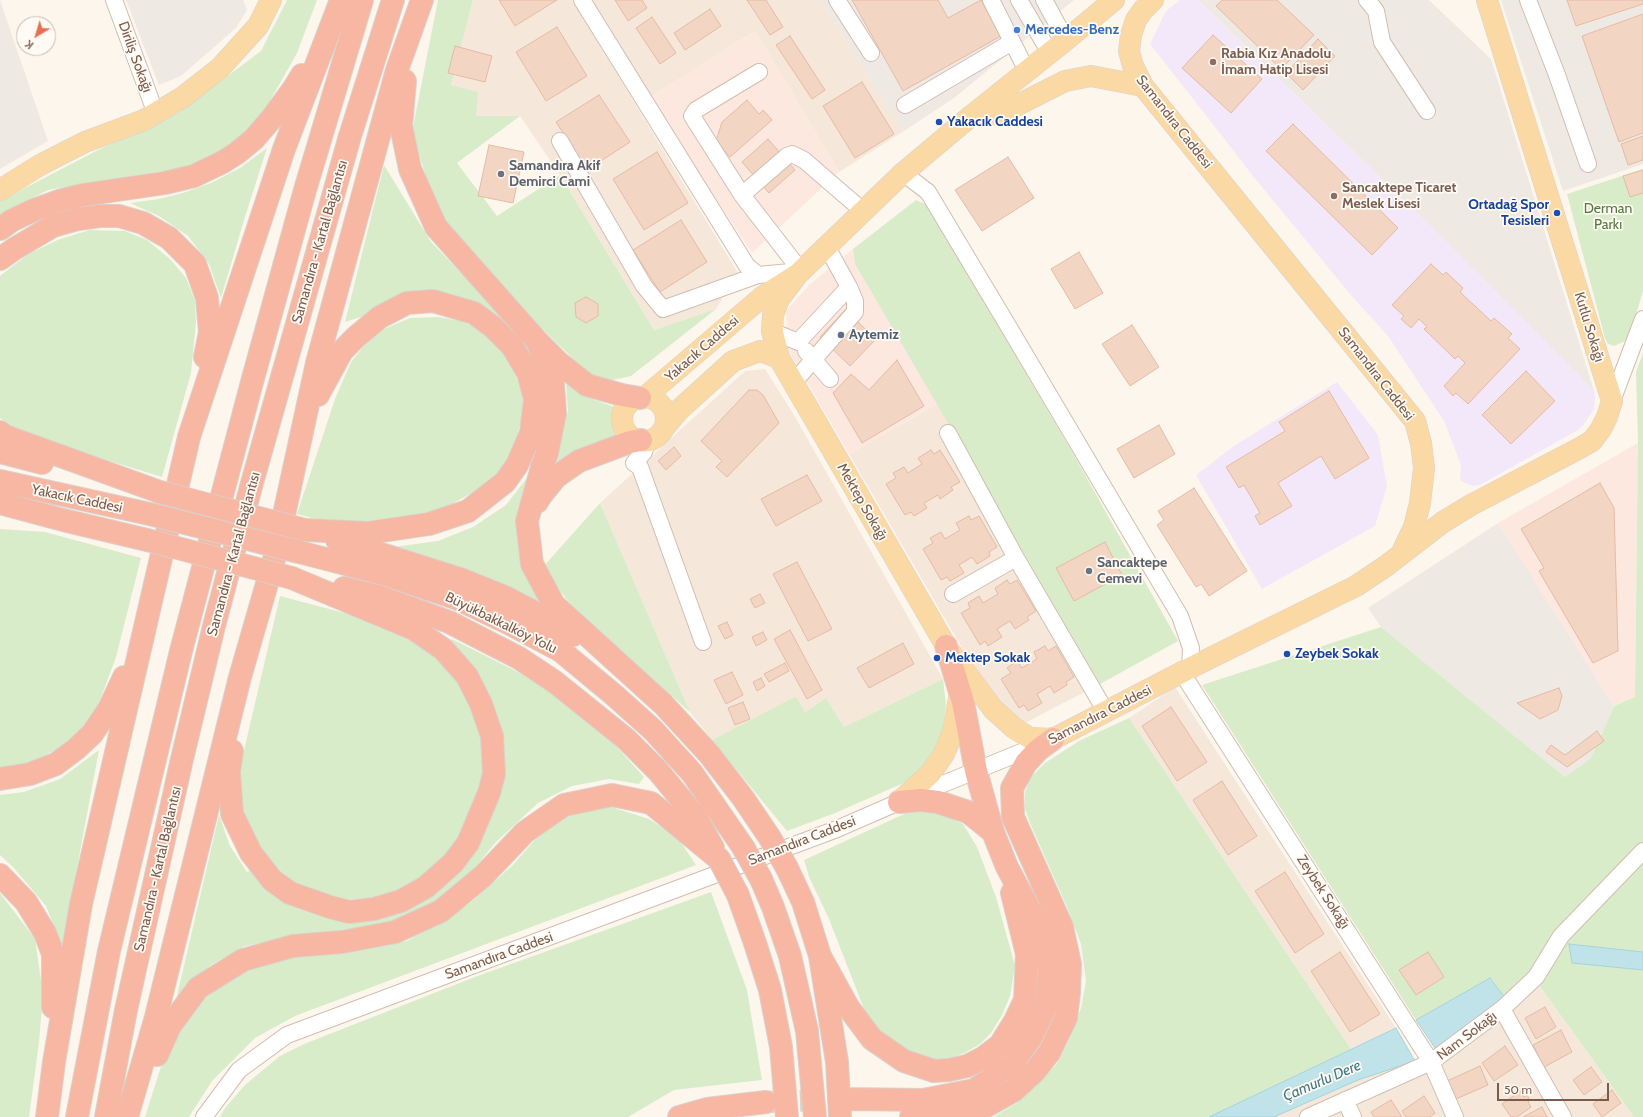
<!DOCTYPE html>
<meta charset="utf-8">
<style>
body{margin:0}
#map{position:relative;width:1643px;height:1117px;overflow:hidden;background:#fdf6ec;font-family:Cabin,sans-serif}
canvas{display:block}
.north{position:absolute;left:16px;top:16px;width:40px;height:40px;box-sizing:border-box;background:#fffaf3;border:1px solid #cabbb1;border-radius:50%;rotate:218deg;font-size:11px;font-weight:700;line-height:16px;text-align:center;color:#7a5c4d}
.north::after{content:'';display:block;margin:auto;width:14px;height:18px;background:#e76f51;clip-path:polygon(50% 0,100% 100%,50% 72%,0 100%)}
.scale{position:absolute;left:1497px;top:1083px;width:112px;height:18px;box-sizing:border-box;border:2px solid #7a5c4d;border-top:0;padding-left:5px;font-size:12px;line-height:14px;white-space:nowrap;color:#7a5c4d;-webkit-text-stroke:3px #fffaf3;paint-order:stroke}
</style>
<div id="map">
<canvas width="1643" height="1117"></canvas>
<div class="north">K</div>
<div class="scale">50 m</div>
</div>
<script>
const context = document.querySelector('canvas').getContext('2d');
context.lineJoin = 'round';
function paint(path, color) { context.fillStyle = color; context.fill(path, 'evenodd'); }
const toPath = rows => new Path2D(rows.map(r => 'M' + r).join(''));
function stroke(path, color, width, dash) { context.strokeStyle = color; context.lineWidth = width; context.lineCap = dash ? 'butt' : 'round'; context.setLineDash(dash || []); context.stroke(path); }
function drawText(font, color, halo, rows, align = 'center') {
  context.font = font + ' Cabin,sans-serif'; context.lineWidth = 3.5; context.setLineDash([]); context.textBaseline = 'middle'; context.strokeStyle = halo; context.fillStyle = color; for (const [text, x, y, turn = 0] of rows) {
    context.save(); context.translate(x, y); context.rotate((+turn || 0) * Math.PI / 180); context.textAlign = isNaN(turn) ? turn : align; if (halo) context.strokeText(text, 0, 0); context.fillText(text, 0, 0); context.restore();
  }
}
paint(toPath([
 [473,0,572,0,738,273,716,309,654,330,560,175,520,116,476,116,451,85],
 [591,0,820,0,904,131,839,172,755,31,649,98],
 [765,369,794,415,943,679,844,727,826,698,805,712,796,696,712,740,690,712,600,503,745,371],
 [937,404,1100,684,1021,725,986,689,849,454],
 [1175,687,1396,1028,1351,1049,1129,718],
 [1534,978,1634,1117,1274,1117,1358,1080,1418,1060]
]), '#f5e8da');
paint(toPath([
 [755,31,839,172,752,253,649,98],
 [853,249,855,264,937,404,849,454,788,350,786,311,809,285],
 [1638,443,1635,697,1614,706,1498,523]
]), '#fde8e0');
paint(toPath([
 [0,0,48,141,0,169],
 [126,0,243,0,247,10,236,28,181,76,159,85],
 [820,0,1074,0,954,98,904,131],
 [1198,0,1429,0,1491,59,1594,391,1424,220],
 [1501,0,1643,0,1643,164,1563,191],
 [1498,523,1614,706,1591,758,1565,777,1381,627,1368,608]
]), '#efe9e4');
paint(toPath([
 [1180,0,1198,0,1424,220,1594,391,1595,397,1594,409,1584,424,1578,430,1480,485,1473,486,1465,483,1460,480,1461,465,1444,421,1388,336,1350,294,1249,171,1223,137,1150,44,1166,11],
 [1337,382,1378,435,1387,486,1375,526,1262,589,1196,475,1234,446]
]), '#f3e8fa');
paint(toPath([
 [287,0,317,0,297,53,266,108,229,150,179,169,48,190,0,215,0,201,102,148,178,113,261,51],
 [438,0,473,0,451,85,478,92,476,116,520,116,457,163,497,216,560,175,654,330,716,309,631,376,608,381,591,376,477,266,431,202,424,170,412,132],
 [267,148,244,220,221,298,209,264,188,236,159,216,130,203,159,199,186,192,211,183,240,168],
 [384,165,431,242,514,328,486,307,458,297,367,315,345,322],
 [1643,169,1643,291,1630,335,1625,341,1614,346,1608,344,1605,338,1567,194],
 [916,200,927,205,1075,457,1178,641,1100,684,855,264,853,249],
 [90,230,125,231,147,240,170,259,186,278,195,301,196,322,191,373,162,477,54,444,14,429,0,418,0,276,28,254,60,239],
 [438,317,461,321,482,330,500,348,514,370,523,397,522,417,515,446,499,471,475,491,443,509,387,522,333,524,297,514,335,399,351,362,364,346,384,329,410,318],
 [1643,353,1643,952,1570,944,1572,963,1643,970,1643,1117,1634,1117,1534,978,1505,998,1490,978,1416,1020,1202,685,1381,627,1565,777,1591,758,1614,706,1635,697,1638,443,1636,372],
 [566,381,590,398,614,407,612,424,617,443,555,470,568,411],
 [537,465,520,519,521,564,542,606,394,547,438,541,473,527,506,505],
 [600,503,690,712,587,620,567,600,543,567],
 [0,529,45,532,141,558,116,657,99,703,80,730,56,750,25,765,0,770],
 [280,596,375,621,427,649,450,669,466,694,482,732,484,775,472,816,452,851,431,872,406,888,377,897,346,900,316,892,285,879,260,853,243,818,240,787,242,759],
 [452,639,540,683,614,744,644,777,639,784,609,779,572,786,538,803,495,843,473,870,431,905,395,922,280,939,245,946,211,965,176,1000,219,815,230,846,247,872,251,870,311,912,426,899,503,768,450,642],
 [943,679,946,705,942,737,929,762,906,782,835,813,787,831,712,740,796,696,805,712,826,698,844,727],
 [1129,718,1351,1049,1209,1117,993,1117,1017,1103,1056,1065,1070,1038,1081,1008,1086,981,1081,944,1067,907,1030,823,1025,809,1025,792,1030,778,1045,763,1079,741],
 [99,750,62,948,46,906,13,867,0,855,0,795,24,792,60,779],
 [611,807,649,819,678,838,696,865,295,1016,255,1038,212,1081,189,1117,145,1117,171,1035,200,1002,235,975,280,959,407,941,470,903,513,865,539,835,572,814],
 [913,810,937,812,963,824,977,847,996,897,1015,966,1010,996,1002,1015,991,1033,980,1044,964,1053,948,1059,930,1059,909,1052,885,1038,866,1014,829,919,809,877,804,860],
 [711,892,747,990,762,1080,674,1090,628,1117,220,1117,225,1108,245,1085,280,1056,304,1044,475,977],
 [0,893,35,939,43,994,39,1042,29,1117,0,1117]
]), '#d8ecc9');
const water = toPath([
 [1569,944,1643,952,1643,970,1572,963,1569,944],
 [1490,978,1505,998,1435,1048,1416,1020,1490,978],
 [1396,1028,1415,1061,1358,1080,1274,1117,1209,1117,1396,1028]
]);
paint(water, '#bfe3e8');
stroke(water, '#a5d3da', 1);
const building = toPath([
 [499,0,557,0,515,26,499,0],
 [615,0,642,0,647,8,628,21,615,0],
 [747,0,766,0,783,27,770,35,747,0],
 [852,0,938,0,948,18,981,0,1001,36,903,91,852,0],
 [1222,0,1277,0,1314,35,1281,69,1216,6,1222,0],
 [1567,0,1643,0,1643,4,1576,26,1567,0],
 [710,9,721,26,685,50,674,33,710,9],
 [1643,14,1643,133,1619,142,1582,36,1643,14],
 [652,17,676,53,660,64,636,28,652,17],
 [557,27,587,76,546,101,516,52,557,27],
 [1213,35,1262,79,1231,113,1182,68,1213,35],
 [790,36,825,90,812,99,776,45,790,36],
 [1318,39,1335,56,1303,90,1286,73,1318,39],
 [455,46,492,56,485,82,448,73,455,46],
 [862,82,894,134,855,158,823,106,862,82],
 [599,95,630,142,587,170,556,122,599,95],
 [747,100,759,114,763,110,772,120,730,157,716,141,722,122,747,100],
 [1293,124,1398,228,1372,255,1266,151,1293,124],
 [1643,136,1643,160,1628,165,1621,144,1643,136],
 [768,139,795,170,769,193,742,162,768,139],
 [489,145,524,152,513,203,478,196,489,145],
 [657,152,688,203,644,230,613,179,657,152],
 [1008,157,1034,198,982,231,955,190,1008,157],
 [1643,170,1643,193,1630,197,1623,176,1643,170],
 [681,220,707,262,660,292,633,250,681,220],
 [1079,252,1103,293,1075,309,1051,269,1079,252],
 [1431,264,1443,275,1446,272,1463,288,1460,292,1491,321,1494,318,1512,334,1508,338,1520,349,1468,404,1456,393,1453,396,1444,386,1465,363,1458,356,1455,359,1424,329,1427,327,1419,319,1411,328,1401,319,1404,316,1392,305,1431,264],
 [586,297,598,304,598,316,586,323,576,317,575,303,586,297],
 [845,310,876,339,850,366,820,337,845,310],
 [1132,325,1159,367,1130,386,1102,344,1132,325],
 [897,360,924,406,862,443,833,393,851,374,869,390,897,360],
 [1526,371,1555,401,1511,444,1482,415,1526,371],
 [749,390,757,390,763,395,779,423,727,477,716,467,722,461,701,441,749,390],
 [1329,391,1369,458,1335,479,1321,456,1278,483,1292,506,1260,525,1255,516,1260,513,1244,485,1239,488,1226,467,1285,431,1279,422,1329,391],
 [1159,425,1175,454,1134,478,1117,449,1159,425],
 [674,447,681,456,666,470,658,461,674,447],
 [931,450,934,454,940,450,960,482,951,487,953,490,940,499,938,495,924,503,927,508,914,516,911,512,905,515,886,484,896,478,893,473,904,467,908,473,922,464,918,458,931,450],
 [807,475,822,501,776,526,761,499,807,475],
 [1600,483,1614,508,1618,651,1593,663,1539,571,1544,568,1521,529,1600,483],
 [1194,488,1247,571,1209,596,1201,584,1196,587,1157,525,1164,520,1158,511,1194,488],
 [969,516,971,520,979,516,997,547,989,552,990,556,977,564,972,557,959,565,964,573,950,581,947,577,941,580,923,549,933,543,930,538,941,532,945,539,960,530,956,523,969,516],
 [1105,542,1122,575,1074,601,1056,568,1105,542],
 [797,562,832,629,808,641,773,574,797,562],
 [1007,580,1010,584,1017,580,1036,611,1027,617,1029,620,1015,629,1010,621,997,629,1002,637,988,646,985,641,980,645,961,613,970,608,968,603,979,596,983,603,998,594,995,588,1007,580],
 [760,594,765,603,755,608,750,599,760,594],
 [727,622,733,635,725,639,718,626,727,622],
 [790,630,822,690,807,699,774,639,790,630],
 [763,632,767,640,756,646,752,637,763,632],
 [903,643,914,664,869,688,857,668,903,643],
 [1045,646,1048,651,1056,646,1074,677,1066,682,1067,685,1054,693,1050,686,1037,694,1042,703,1028,711,1024,705,1019,708,1001,679,1011,673,1007,668,1017,661,1022,668,1037,659,1034,652,1045,646],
 [785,663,789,671,769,682,764,674,785,663],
 [732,672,743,695,726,704,714,680,732,672],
 [761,678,765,686,757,691,753,682,761,678],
 [1559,688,1562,696,1558,710,1540,719,1517,703,1559,688],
 [743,702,750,719,735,725,728,708,743,702],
 [1171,707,1207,762,1177,781,1142,726,1171,707],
 [1597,731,1604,741,1567,767,1546,752,1551,745,1565,755,1597,731],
 [1222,781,1257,836,1228,855,1193,800,1222,781],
 [1285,872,1324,934,1295,953,1255,891,1285,872],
 [1340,952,1380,1014,1350,1032,1311,971,1340,952],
 [1428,952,1444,977,1416,995,1399,970,1428,952],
 [1545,1007,1556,1027,1536,1039,1525,1018,1545,1007],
 [1561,1030,1572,1052,1544,1067,1533,1045,1561,1030],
 [1505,1046,1518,1065,1494,1081,1482,1063,1505,1046],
 [1480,1066,1488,1085,1456,1099,1447,1081,1480,1066],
 [1591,1067,1602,1082,1584,1095,1573,1080,1591,1067],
 [1612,1090,1621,1103,1602,1117,1593,1104,1612,1090],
 [1520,1091,1524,1097,1527,1095,1530,1100,1528,1102,1531,1107,1517,1117,1511,1117,1502,1104,1520,1091],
 [1424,1096,1435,1113,1430,1117,1406,1117,1402,1111,1424,1096],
 [1391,1100,1402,1117,1374,1117,1371,1112,1391,1100],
 [1542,1107,1547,1117,1523,1117,1542,1107]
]);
paint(building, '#f3d5c3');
stroke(building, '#e6bba3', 1);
stroke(toPath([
 [767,1102,848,1099]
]), '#dcd0c4', 22, [22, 11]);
const minor = toPath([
 [114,0,156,114],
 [582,0,747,266,758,275],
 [837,0,871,53],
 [991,0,1027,71],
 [1019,0,1050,53],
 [1044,0,1066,40],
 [1367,0,1376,11,1382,42,1427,111],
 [1528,0,1557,75,1588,164],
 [759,72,696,110,692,116,742,195,801,271],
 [905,105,1012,42],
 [560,141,644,286,663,309,758,275,801,271],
 [903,173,928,192,1010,329,1180,616,1191,648,1190,668],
 [742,195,787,156,792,154,804,160,863,211],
 [772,331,798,342,849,287,827,247],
 [806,351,830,379],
 [793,383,855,312,855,301,849,287],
 [1612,401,1643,319],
 [948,433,1016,558,1106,712],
 [648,440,644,452,634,463,640,467,703,642],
 [953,594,1016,558],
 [1182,673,1431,1062,1455,1117],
 [1502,1009,1563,1117],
 [1345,1100,1353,1117],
 [204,1117,239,1070,287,1035,837,829,899,802,1041,744],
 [1308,1117,1431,1062,1502,1009,1536,977,1561,936,1643,851]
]);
const major = toPath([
 [1153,0,1143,10,1136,20,1131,35,1129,51,1133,66,1143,86,1415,421,1421,443,1424,468,1420,503,1414,527,1403,550],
 [971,116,991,115,1010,109,1065,81,1091,76,1143,86],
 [0,190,40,165,85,142,144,120,183,97,220,68,258,26,271,0],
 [798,274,779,299,773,315,772,331,779,358,946,646,993,709,1014,728,1030,738,1053,739,1190,668,1356,586,1386,566,1443,522,1471,505,1580,448,1592,441,1601,429,1607,417,1612,401,1487,0],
 [645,397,762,297,798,274,903,173,971,116,1066,40,1114,0],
 '622 419a22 22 0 1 1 44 0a22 22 0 1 1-44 0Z',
 [664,428,679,410,733,361,760,351,779,358],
 [899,802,930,774,944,754,953,732,960,693]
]);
const highway = toPath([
 [405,81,401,126,410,169,436,227,537,341,559,363,587,385,622,395,640,398],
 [0,229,11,221,34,210,59,201,83,195,165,183,194,176,223,162,237,153,254,139,272,118,294,88,302,75],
 [0,259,14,249,53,226,78,219,100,216,119,216,143,223,169,238,195,264,207,298,210,332,205,357],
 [537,341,553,384,555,414,547,453,542,467,527,521,532,564,554,605,663,704,709,754,743,798,770,838],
 [0,432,5,436,160,492],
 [0,452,42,463],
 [0,481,154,515],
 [537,502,542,494,556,477,579,461,630,442,641,440],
 [0,503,63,520,147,540],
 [305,530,368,533,429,524,468,511,505,482,517,465,531,433,535,399,528,373,512,346,493,327,474,313,433,301,407,303,380,317,356,337,342,351,318,395],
 [337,540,463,580,505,597,566,629,573,635],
 [299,552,384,574,458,599,508,623,561,651,614,695,653,730,692,773,743,847],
 [344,588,378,596,449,622,519,658,555,682,626,739,658,771,695,816,713,848],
 [232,751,229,772,232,814,251,853,272,880,290,893,330,907,349,912,374,909,401,901,426,887,453,863,468,843,489,793,494,774,492,736,481,704,467,676,443,649,414,629,292,578],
 [0,779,30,774,56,764,76,749,92,734,109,709,124,677],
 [899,802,921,800,938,802,968,812,993,832],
 [787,868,803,902,820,956,837,1062,840,1117],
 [0,875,26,902,45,933,53,954,53,1007],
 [761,879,773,907,790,956,807,1031,815,1117],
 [738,895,755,943,770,990,781,1047,787,1117],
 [820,956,848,1007,872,1039,904,1061,934,1071,949,1070,967,1066,983,1058,1000,1045,1015,1021,1025,1000,1027,954,1012,893],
 [157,1055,170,1026,198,988,243,960,293,946,342,942,395,932,441,911,483,876,525,832,564,805,612,795,651,803,719,859],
 [848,1099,923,1100,974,1090,1011,1065,1030,1039,1047,1005,1049,966,1043,935,1007,867,993,832,976,771,963,702,946,646],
 [47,1117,54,1062,81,904,189,437,284,149,341,0],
 [77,1117,109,951,181,651,252,382,305,190,362,0],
 [106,1117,126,1010,182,759,214,626,252,483,350,136,393,0],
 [127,1117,156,1017,240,677,275,556,317,363,397,70,422,0],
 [679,1117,707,1109,766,1102],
 [911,1117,923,1117,981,1109,1013,1091,1035,1071,1049,1053,1066,1018,1069,993,1070,964,1062,927,1013,817,1012,788,1026,763,1038,750,1053,739]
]);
stroke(minor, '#d1beb0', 18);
stroke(major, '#dad1cd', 22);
stroke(highway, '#dad1cd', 24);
stroke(minor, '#fff', 16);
stroke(major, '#fbd9a5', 21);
stroke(highway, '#f7b7a3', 22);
const highwayBridge = toPath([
 [160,492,305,530],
 [154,515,299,552],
 [147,540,292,578],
 [770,838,787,868],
 [743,847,761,879],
 [719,859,738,895]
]);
stroke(highwayBridge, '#dad1cd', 24, []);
stroke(highwayBridge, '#f7b7a3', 22);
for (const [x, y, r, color] of [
 [1017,30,4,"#3f7fe0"],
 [1213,62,4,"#8d6e63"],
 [939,122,4,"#1a4fb4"],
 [501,174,4,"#6b7280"],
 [1334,196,4,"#8d6e63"],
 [1557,213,4,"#1a4fb4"],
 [841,335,4,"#5c6f8a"],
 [1089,571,4,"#6b7280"],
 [1287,654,4,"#1a4fb4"],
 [937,658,4,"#1a4fb4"]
]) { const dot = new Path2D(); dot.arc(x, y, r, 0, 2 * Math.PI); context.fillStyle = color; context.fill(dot); stroke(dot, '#fffaf3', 1.5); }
drawText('bold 14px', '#366cbe', '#fffaf3', [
 ["Mercedes-Benz",1025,30]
], 'left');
drawText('bold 14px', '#785e54', '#fffaf3', [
 ["Rabia Kız Anadolu",1221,54],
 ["İmam Hatip Lisesi",1221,70],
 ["Sancaktepe Ticaret",1342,188],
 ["Meslek Lisesi",1342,204]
], 'left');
drawText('14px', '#7a5c4d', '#fffaf3', [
 ["Diriliş Sokağı",135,57,70],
 ["Samandıra Caddesi",1174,122,52],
 ["Samandıra - Kartal Bağlantısı",320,242,-74],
 ["Kutlu Sokağı",1589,327,73],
 ["Yakacık Caddesi",702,349,-41],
 ["Samandıra Caddesi",1376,374,52],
 ["Yakacık Caddesi",77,499,12],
 ["Mektep Sokağı",862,502,60],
 ["Samandıra - Kartal Bağlantısı",234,554,-75],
 ["Büyükbakkalköy Yolu",501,623,26],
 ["Samandıra Caddesi",1100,715,-27],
 ["Samandıra Caddesi",802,841,-21],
 ["Samandıra - Kartal Bağlantısı",158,869,-77],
 ["Zeybek Sokağı",1323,892,57],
 ["Samandıra Caddesi",499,956,-20],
 ["Nam Sokağı",1467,1036,-37]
]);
drawText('bold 14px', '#164399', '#fffaf3', [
 ["Yakacık Caddesi",947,122],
 ["Ortadağ Spor",1549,205,"right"],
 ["Tesisleri",1549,221,"right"],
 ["Zeybek Sokak",1295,654],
 ["Mektep Sokak",945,658]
], 'left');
drawText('bold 14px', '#5b616d', '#fffaf3', [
 ["Samandıra Akif",509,166],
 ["Demirci Cami",509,182],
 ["Sancaktepe",1097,563],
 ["Cemevi",1097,579]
], 'left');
drawText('14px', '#537a41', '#fffaf3', [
 ["Derman",1608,209],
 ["Parkı",1608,225]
]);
drawText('bold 14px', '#4e5e75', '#fffaf3', [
 ["Aytemiz",849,335]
], 'left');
drawText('italic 15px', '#437c86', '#fffaf3', [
 ["Çamurlu Dere",1322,1081,-23]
]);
</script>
